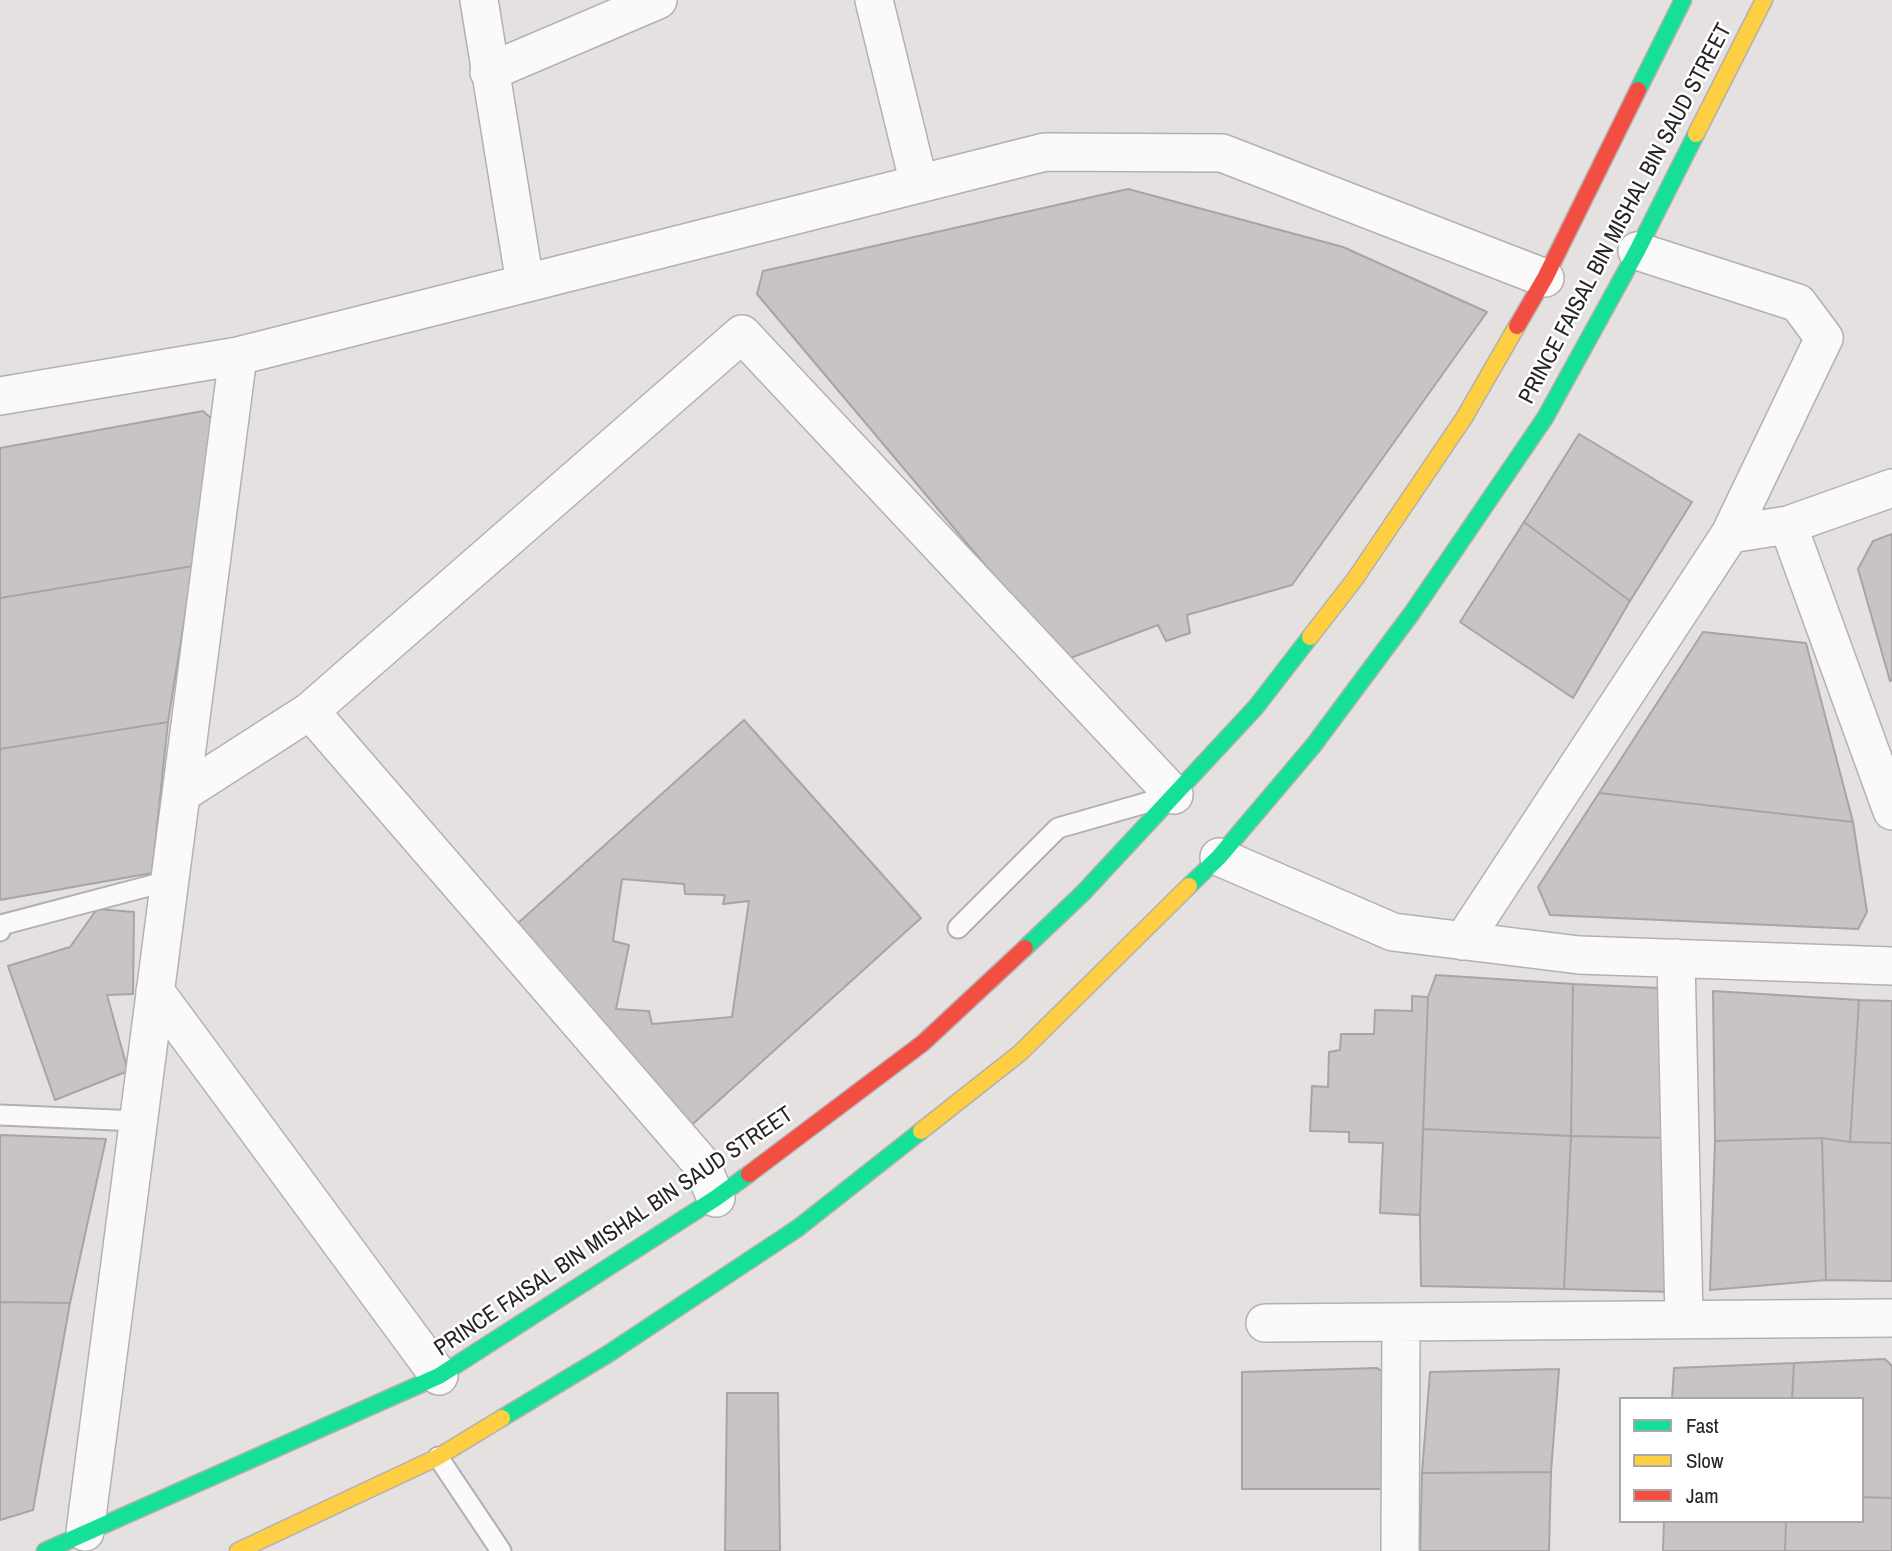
<!DOCTYPE html>
<style>
body{margin:0}
#map{position:relative;width:1892px;height:1551px;overflow:hidden;background:#e6e1e1;font-family:"Archivo Narrow",sans-serif}
canvas{display:block}
.legend{position:absolute;left:1619px;top:1397px;width:245px;height:126px;box-sizing:border-box;background:#fff;border:2px solid #a9a7a7;margin:0;padding:9px 12px;list-style:none;font-size:21px;color:#282424}
.legend li{display:flex;align-items:center;gap:14px;height:35px}
.legend b{width:35px;border:2px solid #a9a7a7}
</style>
<div id="map">
<canvas width="1892" height="1551"></canvas>
<ul class="legend">
<li><b style="height:9px;background:#16e098"></b>Fast</li>
<li><b style="height:9px;background:#ffcf43"></b>Slow</li>
<li><b style="height:9px;background:#f24e42"></b>Jam</li>
</ul>
</div>
<script>
const context = document.querySelector('canvas').getContext('2d');
context.lineJoin = 'round';
function paint(path, color) { context.fillStyle = color; context.fill(path, 'evenodd'); }
const toPath = rows => new Path2D(rows.map(r => 'M' + r).join(''));
function stroke(path, color, width, dash) { context.strokeStyle = color; context.lineWidth = width; context.lineCap = dash ? 'butt' : 'round'; context.setLineDash(dash || []); context.stroke(path); }
function drawText(font, color, halo, rows, align = 'center') {
  context.font = font + ' "Archivo Narrow",sans-serif'; context.lineWidth = 5; context.setLineDash([]); context.textBaseline = 'middle'; context.strokeStyle = halo; context.fillStyle = color; for (const [text, x, y, turn = 0] of rows) {
    context.save(); context.translate(x, y); context.rotate((+turn || 0) * Math.PI / 180); context.textAlign = isNaN(turn) ? turn : align; if (halo) context.strokeText(text, 0, 0); context.fillText(text, 0, 0); context.restore();
  }
}
const building = toPath([
 [1128,189,1343,247,1487,312,1292,585,1187,615,1190,633,1166,641,1158,625,1065,660,757,294,763,271,1128,189],
 [203,411,215,422,193,566,0,598,0,448,203,411],
 [1579,434,1692,502,1630,601,1524,522,1579,434],
 [1524,522,1630,601,1573,698,1460,622,1524,522],
 [1892,534,1892,680,1890,681,1858,569,1873,541,1892,534],
 [193,566,168,722,0,749,0,598,193,566],
 [1703,632,1806,643,1853,822,1599,793,1703,632],
 [744,720,921,918,685,1131,517,924,744,720],
 [168,722,152,873,0,900,0,749,168,722],
 [1599,793,1853,822,1867,912,1858,929,1550,915,1538,887,1599,793],
 [622,879,684,884,685,894,725,895,723,904,749,901,732,1017,652,1024,649,1011,616,1009,629,945,613,941,622,879],
 [97,909,134,912,133,994,107,995,128,1071,55,1100,8,966,70,947,97,909],
 [1436,975,1573,984,1571,1136,1423,1129,1428,997,1436,975],
 [1573,984,1659,988,1672,1138,1571,1136,1573,984],
 [1713,991,1859,1000,1850,1142,1822,1138,1715,1141,1713,991],
 [1412,996,1428,997,1420,1215,1380,1213,1383,1143,1349,1142,1349,1132,1310,1131,1312,1086,1328,1087,1329,1052,1340,1050,1341,1034,1374,1034,1375,1010,1412,1011,1412,996],
 [1859,1000,1892,1001,1892,1143,1850,1142,1859,1000],
 [1423,1129,1571,1136,1564,1289,1421,1286,1420,1215,1423,1129],
 [0,1135,106,1139,70,1303,0,1302,0,1135],
 [1571,1136,1672,1138,1671,1292,1564,1289,1571,1136],
 [1822,1138,1850,1142,1892,1143,1892,1281,1826,1280,1822,1138],
 [1822,1138,1826,1280,1710,1290,1715,1141,1822,1138],
 [0,1302,70,1303,33,1510,0,1520,0,1302],
 [1885,1359,1892,1366,1892,1498,1862,1497,1862,1399,1792,1399,1794,1363,1885,1359],
 [1794,1363,1792,1399,1672,1399,1674,1368,1794,1363],
 [1377,1368,1395,1381,1395,1489,1242,1489,1242,1372,1377,1368],
 [1559,1369,1551,1472,1422,1473,1430,1372,1559,1369],
 [727,1393,778,1393,780,1551,725,1551,727,1393],
 [1551,1472,1549,1551,1420,1551,1422,1473,1551,1472],
 [1862,1497,1892,1498,1892,1551,1785,1551,1786,1521,1862,1521,1862,1497],
 [1664,1521,1786,1521,1785,1551,1663,1551,1664,1521]
]);
paint(building, '#c8c4c4');
stroke(building, '#a8a4a4', 2);
const lane = toPath([
 [958,928,1058,828,1163,798],
 [0,931,1,925,168,881],
 [0,1115,138,1121],
 [438,1457,501,1551]
]);
const street = toPath([
 [479,0,525,283],
 [874,0,919,184],
 [489,72,658,0],
 [1637,251,1798,303,1824,338,1730,534],
 [0,396,238,356,1045,152,1222,153,1545,278],
 [1788,525,1892,488],
 [181,794,310,711],
 [1219,857,1393,932,1579,955,1892,966],
 [1463,941,1730,534,1788,525,1892,811],
 [1676,958,1684,1319],
 [155,991,439,1376],
 [716,1198,700,1162,310,711,742,334,1174,795],
 [1265,1323,1892,1318],
 [85,1532,238,356],
 [1400,1551,1401,1322]
]);
const fast = toPath([
 [1638,90,1683,0],
 [1189,886,1219,857,1313,746,1412,613,1545,418,1637,251,1696,134],
 [1025,948,1083,893,1256,707,1310,637],
 [502,1418,608,1354,798,1228,921,1131],
 [45,1551,439,1376,716,1198,749,1174]
]);
const slow = toPath([
 [1696,134,1764,0],
 [1310,637,1355,579,1464,418,1517,326],
 [921,1131,1020,1053,1189,886],
 [238,1551,438,1457,502,1418]
]);
const jam = toPath([
 [1517,326,1545,278,1638,90],
 [749,1174,923,1043,1025,948]
]);
stroke(lane, '#b4b0b0', 23);
stroke(street, '#b4b0b0', 40);
stroke(fast, '#b4b0b0', 19);
stroke(slow, '#b4b0b0', 19);
stroke(jam, '#b4b0b0', 19);
stroke(lane, '#fbfafa', 19);
stroke(street, '#fbfafa', 37);
stroke(fast, '#16e098', 16);
stroke(slow, '#ffcf43', 16);
stroke(jam, '#f24e42', 16);
drawText('23px', '#282424', '#fff', [
 ["PRINCE FAISAL BIN MISHAL BIN SAUD STREET",1626,214,-62],
 ["PRINCE FAISAL BIN MISHAL BIN SAUD STREET",614,1232,-34]
]);
</script>
